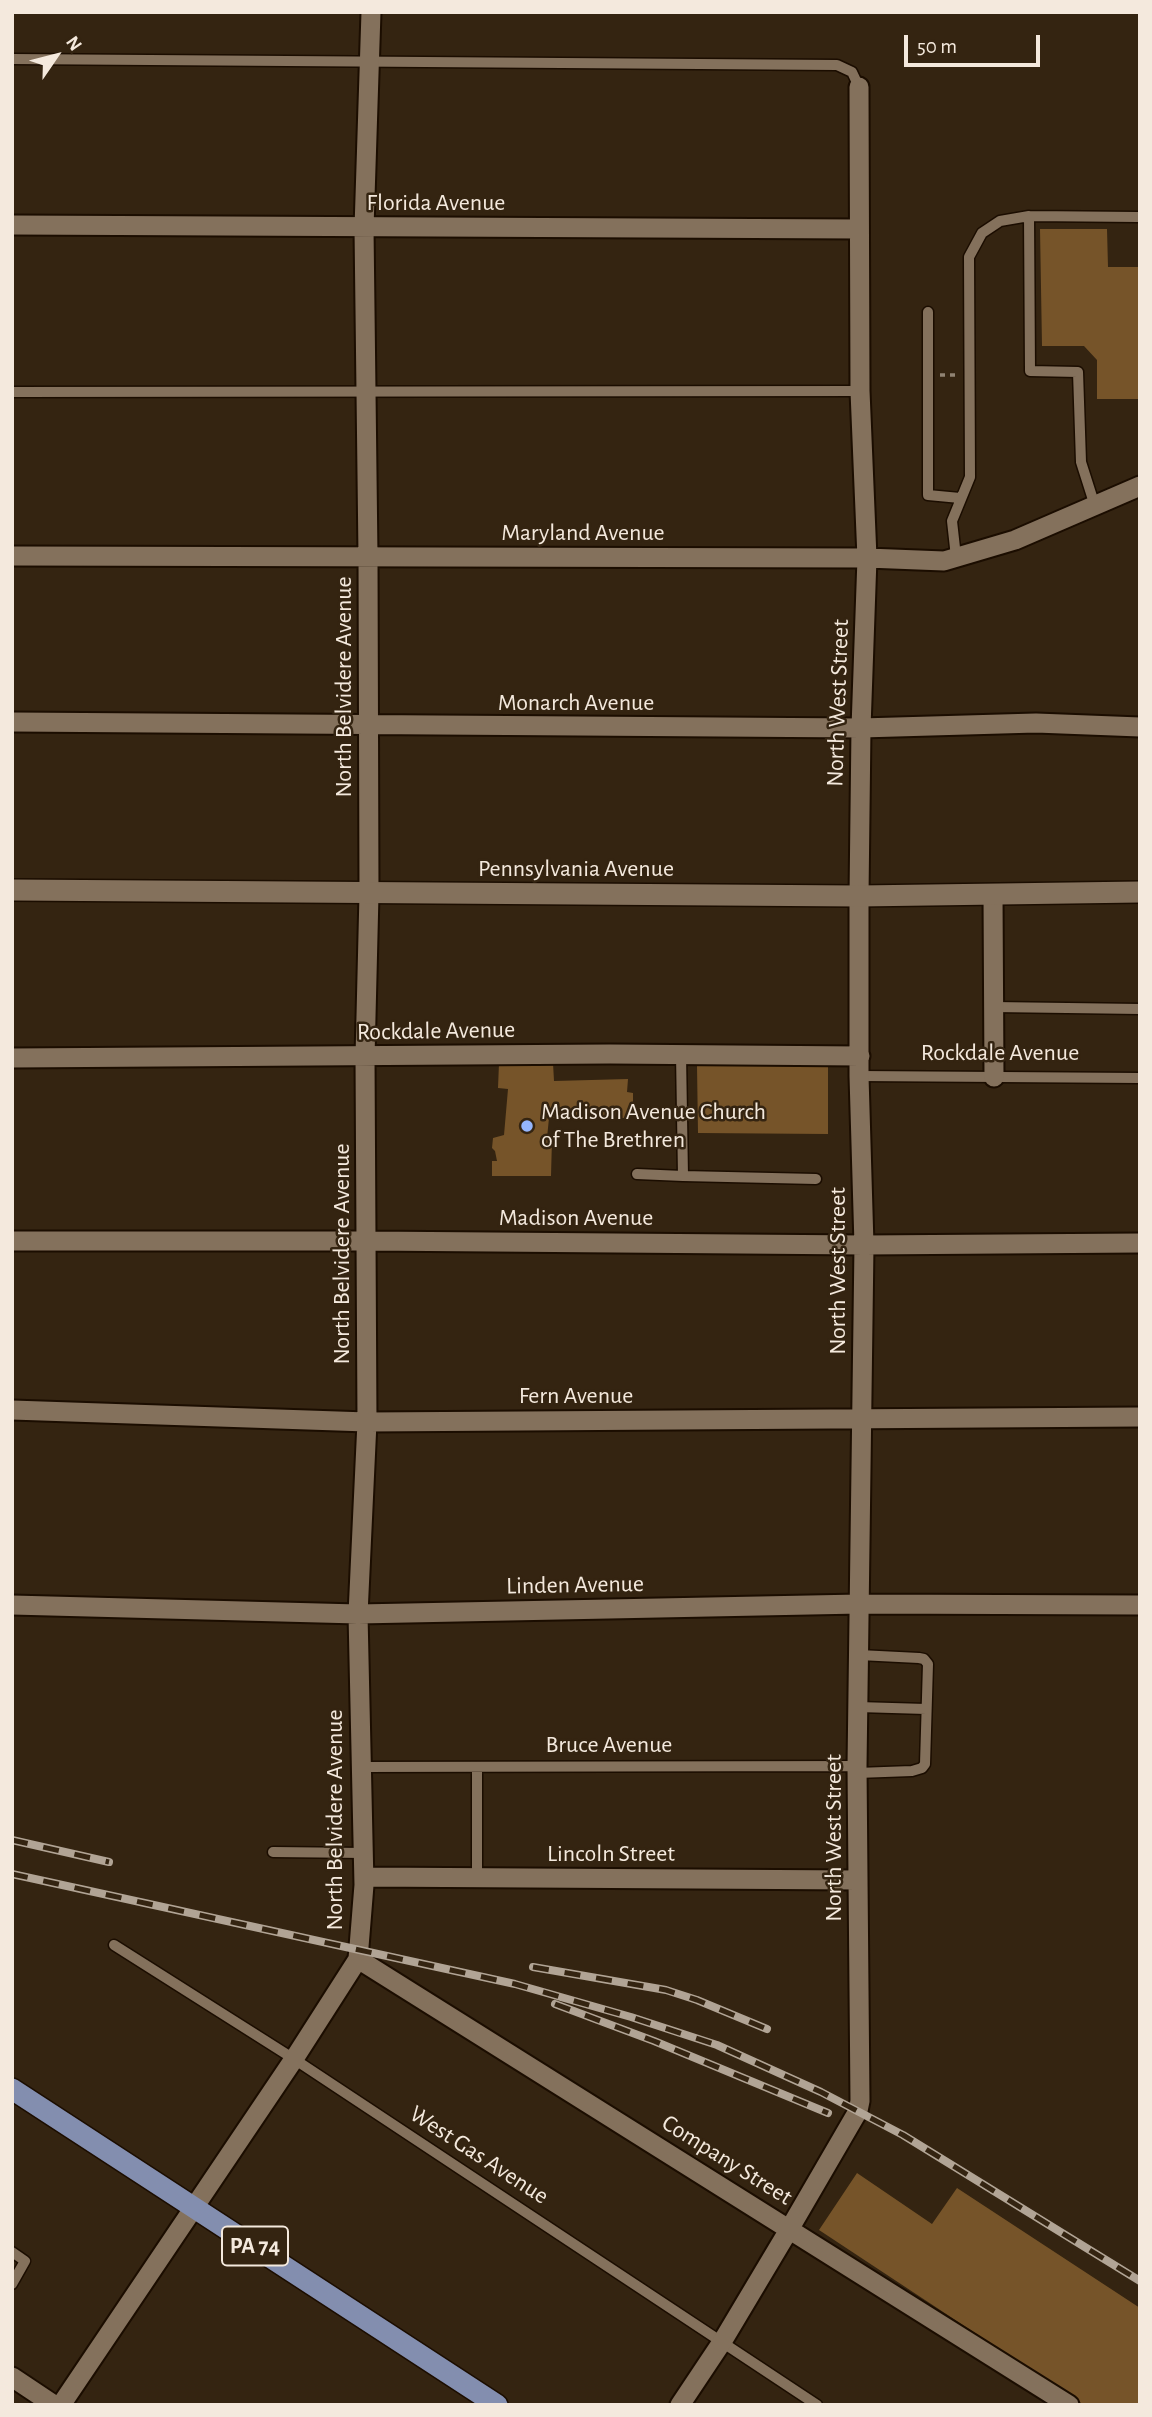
<!DOCTYPE html>
<style>
body{margin:0}
#map{position:relative;width:1152px;height:2417px;overflow:hidden;background:#342411;font-family:"Alegreya Sans",sans-serif}
canvas{display:block}
.frame{position:absolute;inset:0;border:14px solid #f4e9dd;pointer-events:none}
.north{position:absolute;left:21px;top:21px;width:70px;height:70px;-webkit-text-stroke:5px #342411;paint-order:stroke;rotate:55deg;font-size:19px;font-weight:700;line-height:28px;text-align:center;color:#f4e9dd}
.north::after{content:'';display:block;margin:auto;width:24px;height:32px;background:#f4e9dd;clip-path:polygon(50% 0,100% 100%,50% 72%,0 100%)}
.scale{position:absolute;left:904px;top:35px;width:136px;height:32px;box-sizing:border-box;border:4px solid #f4e9dd;border-top:0;padding-left:9px;font-size:21px;line-height:24px;white-space:nowrap;color:#f4e9dd;-webkit-text-stroke:5px #342411;paint-order:stroke}
</style>
<div id="map">
<canvas width="1152" height="2417"></canvas>
<div class="frame"></div>
<div class="north">N</div>
<div class="scale">50 m</div>
</div>
<script>
const context = document.querySelector('canvas').getContext('2d');
context.lineJoin = 'round';
function paint(path, color) { context.fillStyle = color; context.fill(path, 'evenodd'); }
const toPath = rows => new Path2D(rows.map(r => 'M' + r).join(''));
function stroke(path, color, width, dash) { context.strokeStyle = color; context.lineWidth = width; context.lineCap = dash ? 'butt' : 'round'; context.setLineDash(dash || []); context.stroke(path); }
function drawText(font, color, halo, rows, align = 'center') {
  context.font = font + ' "Alegreya Sans",sans-serif'; context.lineWidth = 5; context.setLineDash([]); context.textBaseline = 'middle'; context.strokeStyle = halo; context.fillStyle = color; for (const [text, x, y, turn = 0] of rows) {
    context.save(); context.translate(x, y); context.rotate((+turn || 0) * Math.PI / 180); context.textAlign = isNaN(turn) ? turn : align; if (halo) context.strokeText(text, 0, 0); context.fillText(text, 0, 0); context.restore();
  }
}
paint(toPath([
 [1040,229,1107,229,1108,267,1140,267,1140,399,1097,399,1097,360,1084,346,1042,346],
 [499,1063,553,1063,554,1081,628,1079,627,1092,633,1093,633,1111,627,1111,626,1118,549,1118,547,1138,552,1139,551,1176,492,1176,492,1161,497,1161,495,1151,492,1148,493,1138,504,1135,508,1089,498,1088],
 [697,1066,828,1066,828,1134,698,1133],
 [857,2173,932,2224,957,2188,1140,2308,1140,2405,1084,2405,819,2230]
]), '#765429');
const lane = toPath([
 [12,59,837,65,852,72,859,87],
 [928,312,928,495,960,498],
 [12,392,860,391],
 [1095,506,1081,462,1078,372,1030,371,1029,216,1138,217],
 [956,557,952,521,970,477,969,257,982,233,1000,221,1029,216],
 [994,1007,1140,1009],
 [681,1054,683,1176,816,1179],
 [859,1076,1140,1078],
 [637,1174,683,1176],
 [858,1707,926,1709],
 [361,1767,857,1766],
 [857,1773,912,1771,922,1768,925,1764,928,1664,924,1659,919,1658,859,1655],
 [273,1852,364,1853],
 [477,1878,477,1767],
 [114,1945,294,2059,817,2405],
 [12,2252,25,2261,12,2284]
]);
const street = toPath([
 [12,225,859,229],
 [12,556,867,558,944,561,1015,540,1140,486],
 [12,722,861,728,1036,723,1140,727],
 [993,894,994,1077],
 [12,1058,610,1054,860,1056],
 [12,1241,367,1241,864,1245,1140,1243],
 [12,1410,367,1422,1140,1417],
 [12,1605,358,1614,860,1604,1140,1605],
 [364,1877,858,1880],
 [358,1959,1069,2405],
 [12,2377,54,2405],
 [61,2405,294,2059,358,1959,364,1885,358,1614,367,1422,365,1057,369,894,368,556,364,228,371,12],
 [680,2405,722,2342,790,2228,858,2111,860,2101,857,1766,864,1245,859,1076,859,896,861,728,867,558,860,391,859,87]
]);
const secondary = toPath([
 [12,890,859,896,1140,892]
]);
const primary = toPath([
 [12,2089,497,2405]
]);
stroke(lane, '#1b0d00', 13);
stroke(street, '#1b0d00', 23);
stroke(secondary, '#1b0d00', 24);
stroke(primary, '#1b0d00', 24);
stroke(toPath([
 [940,375,957,375]
]), '#908373', 3.5, [5, 5]);
stroke(lane, '#84715c', 10);
stroke(street, '#84715c', 19);
stroke(secondary, '#84715c', 21);
stroke(primary, '#838eaf', 21);
const rail = toPath([
 [12,1840,109,1862],
 [12,1874,515,1984,631,2017,717,2045,821,2092,903,2135,1140,2281],
 [533,1967,666,1990,697,2000,767,2029],
 [555,2004,654,2041,828,2113]
]);
stroke(rail, '#b1a495', 8);
stroke(rail, '#342411', 5, [16]);
for (const [x, y, r, color] of [
 [527,1126,7,"#95b6fd"]
]) { const dot = new Path2D(); dot.arc(x, y, r, 0, 2 * Math.PI); context.fillStyle = color; context.fill(dot); stroke(dot, '#342411', 2.5); }
for (const [x, y, w] of [
 [255,2246,66]
]) { const box = new Path2D(); box.roundRect(x - w / 2, y - 19.5, w, 39, 5); context.fillStyle = '#342411'; context.fill(box); stroke(box, '#f4e9dd', 2); }
drawText('bold 23px', '#f4e9dd', null, [
 ["PA 74",255,2246]
]);
drawText('24px', '#f4e9dd', '#342411', [
 ["Florida Avenue",436,203],
 ["Maryland Avenue",583,533],
 ["North Belvidere Avenue",344,687,-90],
 ["Monarch Avenue",576,703],
 ["North West Street",838,703,-88],
 ["Pennsylvania Avenue",576,869],
 ["Rockdale Avenue",436,1031,-1],
 ["Rockdale Avenue",1000,1053],
 ["Madison Avenue",576,1218],
 ["North Belvidere Avenue",342,1254,-90],
 ["North West Street",838,1271,-90],
 ["Fern Avenue",576,1396],
 ["Linden Avenue",575,1585,-1],
 ["Bruce Avenue",609,1745],
 ["North Belvidere Avenue",335,1820,-90],
 ["North West Street",834,1838,-90],
 ["Lincoln Street",611,1854],
 ["West Gas Avenue",479,2155,33],
 ["Company Street",727,2160,32]
]);
drawText('24px', '#f4e9dd', '#342411', [
 ["Madison Avenue Church",541,1112],
 ["of The Brethren",541,1140]
], 'left');
</script>
